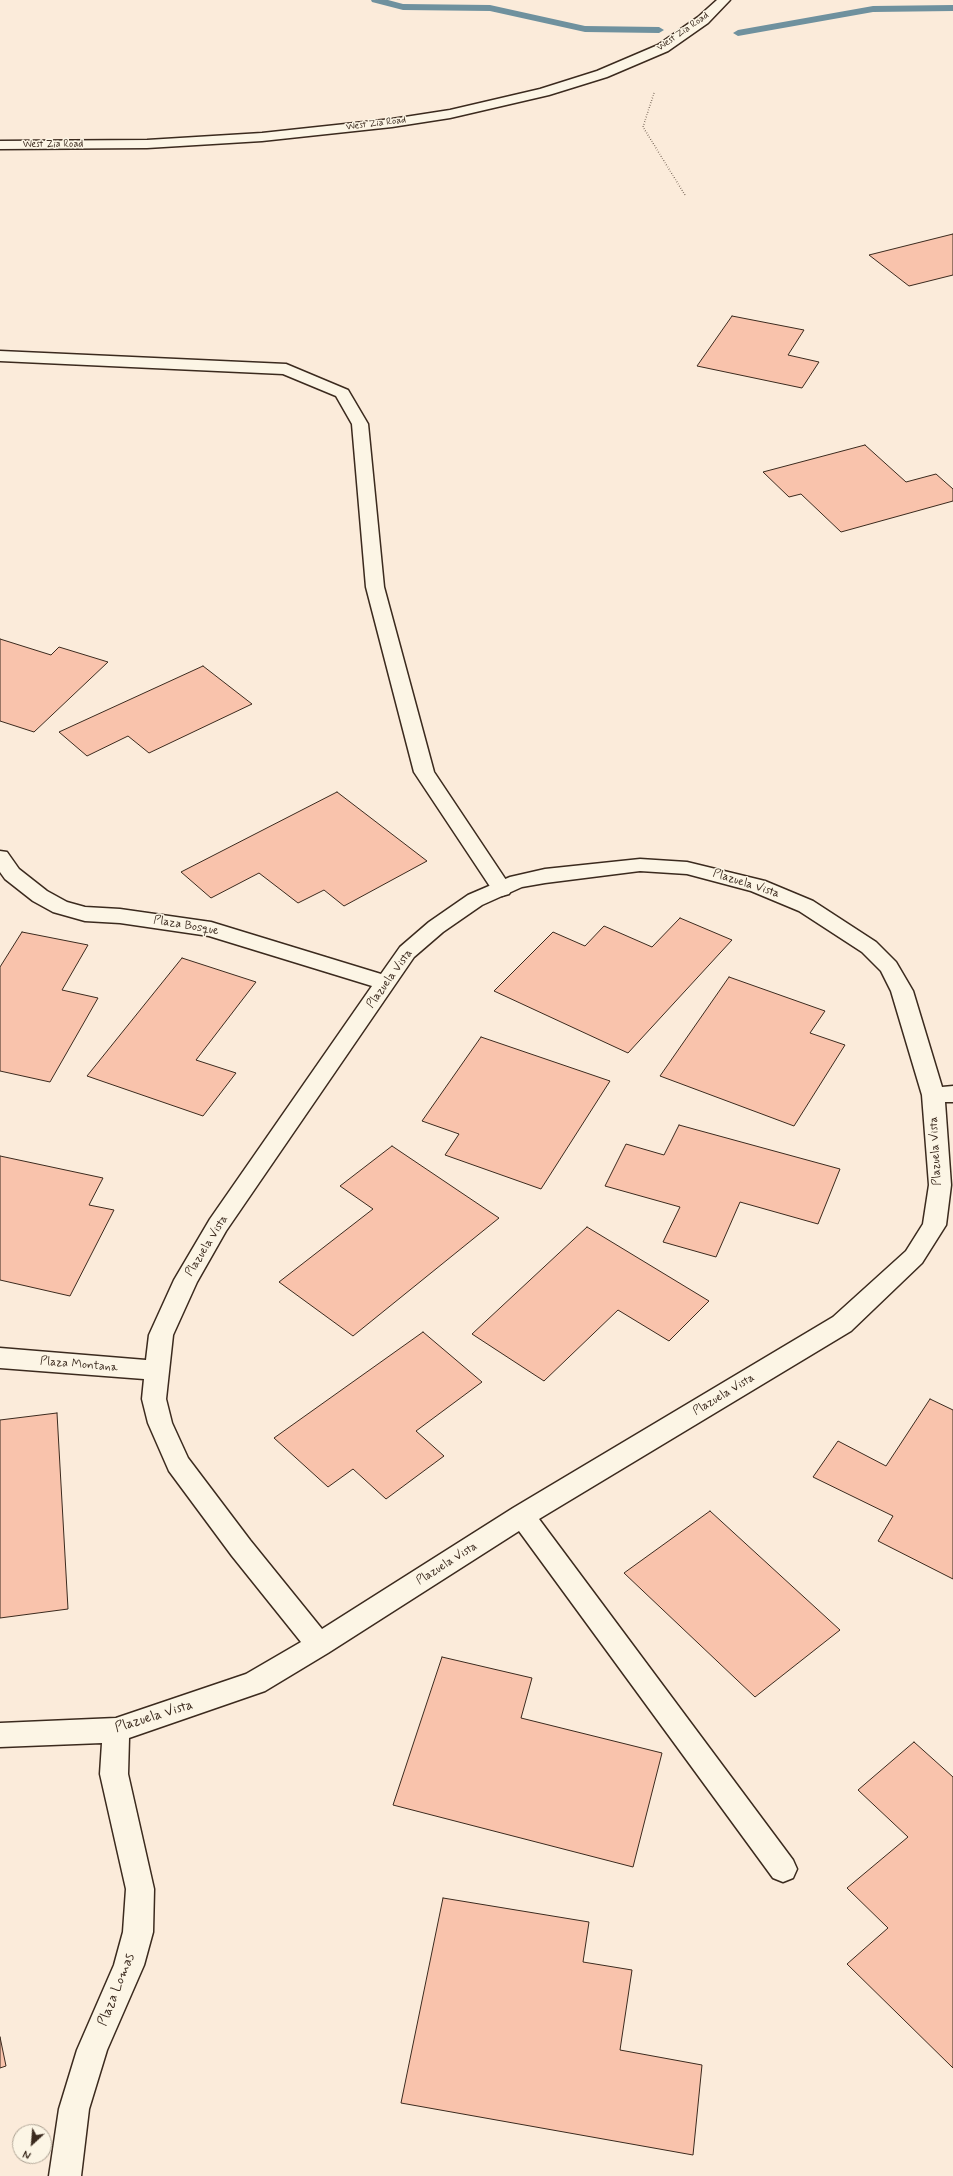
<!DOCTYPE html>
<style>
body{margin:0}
#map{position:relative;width:953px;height:2176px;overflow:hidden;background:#fbebda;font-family:Mynerve,sans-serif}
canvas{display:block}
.north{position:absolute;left:12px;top:2124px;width:40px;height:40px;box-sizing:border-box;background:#fcf5e5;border:1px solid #afa495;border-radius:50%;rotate:206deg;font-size:11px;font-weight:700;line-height:16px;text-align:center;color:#3b2a1e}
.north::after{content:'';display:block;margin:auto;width:14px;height:18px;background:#3b2a1e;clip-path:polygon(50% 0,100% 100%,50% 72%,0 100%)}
</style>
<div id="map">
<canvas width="953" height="2176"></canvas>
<div class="north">N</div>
</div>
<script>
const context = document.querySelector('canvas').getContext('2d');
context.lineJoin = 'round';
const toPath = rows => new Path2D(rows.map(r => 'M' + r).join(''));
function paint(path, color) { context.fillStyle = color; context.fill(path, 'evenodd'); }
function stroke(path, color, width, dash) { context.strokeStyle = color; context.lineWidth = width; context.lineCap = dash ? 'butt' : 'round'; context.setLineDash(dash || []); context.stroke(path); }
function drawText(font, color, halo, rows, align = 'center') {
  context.font = font + ' Mynerve,sans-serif'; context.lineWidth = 3; context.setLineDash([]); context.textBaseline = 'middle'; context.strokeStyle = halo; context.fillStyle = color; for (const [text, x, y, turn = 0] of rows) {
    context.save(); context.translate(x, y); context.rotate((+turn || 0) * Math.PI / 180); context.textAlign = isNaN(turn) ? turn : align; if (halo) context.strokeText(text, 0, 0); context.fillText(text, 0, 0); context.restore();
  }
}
paint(toPath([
 [371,0,388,0,403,4,490,5,585,26,659,27,664,30,659,33,585,32,490,11,403,10,372,2,371,0],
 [953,5,953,11,873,12,738,36,733,33,738,30,873,6,953,5]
]), '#6f919e');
const building = toPath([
 [953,234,953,275,909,286,869,255,953,234],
 [732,316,804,330,788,355,819,362,802,388,697,366,732,316],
 [865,445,906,482,936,474,953,489,953,501,841,532,801,494,789,497,763,472,865,445],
 [0,639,51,655,59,647,108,662,34,732,0,721,0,639],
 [203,666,252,704,149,753,128,736,87,756,59,732,203,666],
 [337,792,427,861,344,906,324,890,298,903,259,873,211,898,181,872,337,792],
 [680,918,732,940,628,1053,494,991,553,932,585,946,604,926,652,947,680,918],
 [22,932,88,945,62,990,98,998,50,1082,0,1071,0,967,22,932],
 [182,958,256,982,196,1060,236,1073,203,1116,87,1076,182,958],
 [729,977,825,1011,810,1033,845,1045,794,1126,660,1076,729,977],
 [481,1037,610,1081,541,1189,445,1155,459,1134,422,1121,481,1037],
 [679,1125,840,1169,818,1224,740,1202,716,1257,663,1242,680,1207,605,1186,626,1144,664,1155,679,1125],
 [392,1146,499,1218,353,1336,279,1282,373,1209,340,1186,392,1146],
 [0,1156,103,1178,89,1205,114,1210,70,1296,0,1280,0,1156],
 [587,1227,709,1301,669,1341,618,1310,544,1381,472,1334,587,1227],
 [423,1332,482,1382,416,1431,444,1456,386,1499,353,1469,328,1487,274,1438,423,1332],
 [930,1399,953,1410,953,1579,878,1541,893,1516,813,1477,838,1441,886,1466,930,1399],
 [57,1413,68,1609,0,1618,0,1420,57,1413],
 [710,1511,840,1630,755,1697,624,1573,710,1511],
 [442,1657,532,1678,521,1718,662,1753,633,1867,393,1805,442,1657],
 [914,1742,953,1777,953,2068,847,1964,888,1928,847,1888,908,1837,858,1790,914,1742],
 [443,1898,589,1922,583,1962,632,1970,620,2050,702,2065,693,2155,401,2103,443,1898],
 [0,2037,6,2066,0,2068,0,2037]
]);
paint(building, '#f9c3ac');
stroke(building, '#3b2a1e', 1);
const service = toPath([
 [0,351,286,364,348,390,368,424,384,587,434,772,512,889,509,894,502,896,495,894,414,772,366,587,352,424,336,396,283,374,0,361,0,351]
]);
const minor = toPath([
 [717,0,730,0,708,23,668,51,607,77,549,95,450,118,392,127,262,141,147,148,0,149,0,141,147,140,262,133,392,119,450,110,540,89,597,71,658,45,698,17,717,0],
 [0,851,7,852,19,869,47,891,67,902,85,907,120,909,211,922,381,974,400,947,429,922,468,895,510,877,545,869,640,859,687,862,765,881,813,901,876,942,896,962,913,991,942,1087,953,1086,953,1102,945,1102,951,1185,946,1225,922,1263,851,1331,539,1519,793,1860,797,1869,793,1878,783,1882,773,1878,519,1531,328,1653,265,1691,129,1738,128,1774,154,1889,153,1932,144,1965,107,2050,89,2109,81,2176,49,2176,59,2109,77,2050,114,1965,123,1932,126,1889,100,1774,102,1743,0,1747,0,1723,116,1718,246,1674,301,1642,232,1556,169,1471,148,1423,142,1399,144,1379,0,1368,0,1348,146,1360,149,1335,174,1280,210,1219,372,986,209,936,120,923,85,921,53,912,33,901,5,879,0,872,0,851],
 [640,871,687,874,751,891,799,911,862,952,881,971,891,991,922,1095,929,1185,923,1224,906,1251,833,1317,513,1508,322,1629,250,1540,188,1458,172,1423,166,1399,173,1335,197,1282,226,1231,414,957,443,932,482,905,522,887,545,883,640,871]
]);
stroke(service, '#3b2a1e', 3);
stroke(minor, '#3b2a1e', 3);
stroke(toPath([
 [654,93,643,127,685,195]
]), '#3b2a1e', 1.5, [0.5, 2]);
paint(service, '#fcf5e5');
paint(minor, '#fcf5e5');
drawText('10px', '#3b2a1e', '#fcf5e5', [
 ["West Zia Road",683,32,-35],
 ["West Zia Road",376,124,-7],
 ["West Zia Road",53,145]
]);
drawText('12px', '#3b2a1e', '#fcf5e5', [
 ["Plazuela Vista",746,884,18],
 ["Plaza Bosque",186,926,10],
 ["Plazuela Vista",390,979,-54],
 ["Plazuela Vista",936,1151,-93],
 ["Plazuela Vista",207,1246,-58],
 ["Plaza Montana",79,1365,5],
 ["Plazuela Vista",724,1395,-31],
 ["Plazuela Vista",447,1564,-32]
]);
drawText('14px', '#3b2a1e', '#fcf5e5', [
 ["Plazuela Vista",154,1717,-17],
 ["Plaza Lomas",117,1990,-68]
]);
</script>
